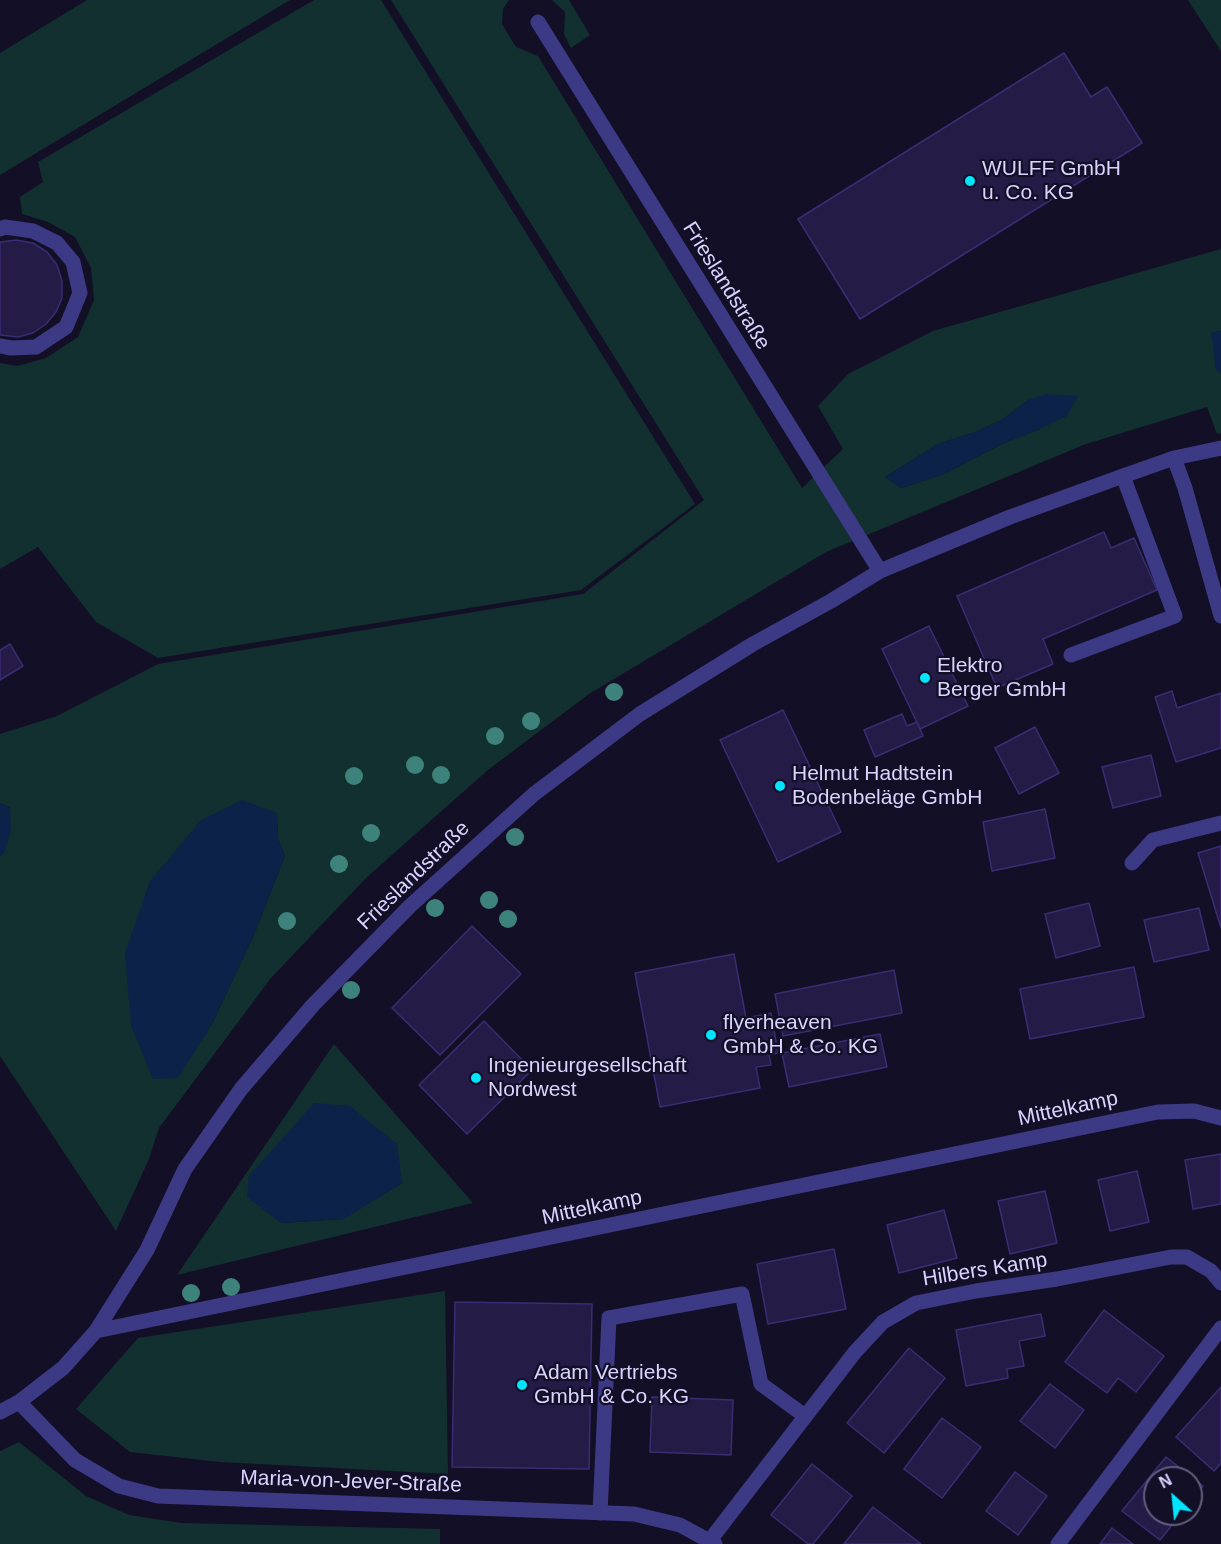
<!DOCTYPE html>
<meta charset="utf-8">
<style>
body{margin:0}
#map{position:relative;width:1221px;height:1544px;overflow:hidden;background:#130f26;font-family:Arial,sans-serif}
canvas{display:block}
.north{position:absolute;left:1143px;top:1466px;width:60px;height:60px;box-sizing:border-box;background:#130f26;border:2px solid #625e7d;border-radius:50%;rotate:333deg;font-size:16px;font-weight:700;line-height:24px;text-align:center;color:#d9d4ff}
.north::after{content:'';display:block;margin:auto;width:21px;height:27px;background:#00e5ff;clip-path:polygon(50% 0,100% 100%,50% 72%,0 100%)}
</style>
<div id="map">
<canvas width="1221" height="1544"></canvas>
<div class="north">N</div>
</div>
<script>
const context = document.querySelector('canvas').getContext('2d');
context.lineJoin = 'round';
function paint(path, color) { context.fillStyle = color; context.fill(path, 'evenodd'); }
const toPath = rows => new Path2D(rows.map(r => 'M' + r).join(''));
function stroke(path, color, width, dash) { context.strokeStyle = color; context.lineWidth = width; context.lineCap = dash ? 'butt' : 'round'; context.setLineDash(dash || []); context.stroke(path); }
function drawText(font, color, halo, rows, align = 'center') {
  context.font = font + ' Arial,sans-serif'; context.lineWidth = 4.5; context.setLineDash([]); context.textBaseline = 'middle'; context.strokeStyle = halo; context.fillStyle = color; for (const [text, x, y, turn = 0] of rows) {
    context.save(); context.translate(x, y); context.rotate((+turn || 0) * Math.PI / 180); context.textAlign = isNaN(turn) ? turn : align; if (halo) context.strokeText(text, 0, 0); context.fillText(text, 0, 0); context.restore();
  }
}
paint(toPath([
 [87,0,290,0,0,175,0,53],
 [314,0,381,0,695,504,581,590,158,658,96,622,38,547,0,569,0,363,17,366,46,358,78,337,94,300,91,268,75,237,48,222,22,214,20,197,43,182,38,162],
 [391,0,509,0,503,9,502,24,516,47,538,56,802,488,843,449,818,406,848,374,933,331,1221,249,1221,331,1212,333,1216,369,1221,373,1221,433,1217,434,1207,407,1086,444,826,552,589,694,488,770,367,877,271,978,159,1128,149,1159,116,1231,0,1056,0,856,4,853,10,808,0,803,0,734,57,716,158,664,583,594,704,500],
 [1028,400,1040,429,1006,442,944,474,901,488,885,477,938,444,975,432,1003,419],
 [277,813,278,839,285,856,253,937,211,1026],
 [552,0,569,0,590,35,571,48,564,34,565,12],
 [1188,0,1221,0,1221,51],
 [334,1044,473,1203,177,1275],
 [402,1183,343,1219,282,1223],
 [445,1291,448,1474,220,1462,130,1452,76,1409,138,1338],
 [19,1442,86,1496,129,1515,181,1523,440,1529,440,1544,0,1544,0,1451]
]), '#12302f');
paint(toPath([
 [1221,331,1221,373,1216,369,1211,333],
 [1046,394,1078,396,1067,416,1040,429,1006,442,944,474,901,488,885,477,938,444,975,432,1003,419,1028,400],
 [242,800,277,813,278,839,285,856,253,937,211,1026,178,1078,153,1079,131,1026,125,953,150,881,201,820],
 [0,803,10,808,11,831,4,853,0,856],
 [314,1103,350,1106,397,1144,402,1183,344,1219,281,1223,247,1197,249,1176]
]), '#0c2248');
const building = toPath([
 [1064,53,1091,97,1107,87,1142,143,860,319,798,219,1064,53],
 [16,240,33,243,47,252,57,265,62,281,62,298,56,312,46,324,33,333,18,337,0,335,0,242,16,240],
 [1104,532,1111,548,1134,538,1157,590,1043,639,1053,664,997,688,957,596,1104,532],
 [929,626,968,706,920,729,882,649,929,626],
 [10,644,23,666,0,680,0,650,10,644],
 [1172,691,1177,708,1221,693,1221,748,1176,762,1155,697,1172,691],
 [783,710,841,832,778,862,720,740,783,710],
 [902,714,907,726,917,722,923,736,875,757,864,730,902,714],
 [1035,727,1059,773,1019,794,995,748,1035,727],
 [1151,755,1161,796,1113,808,1102,767,1151,755],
 [1045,809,1055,858,992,871,983,822,1045,809],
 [1221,846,1221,928,1198,853,1221,846],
 [1089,903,1100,946,1056,958,1045,914,1089,903],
 [1199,908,1209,950,1154,962,1144,920,1199,908],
 [472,926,521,974,440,1055,392,1008,472,926],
 [734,954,746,1018,771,1013,778,1053,769,1055,771,1065,756,1067,760,1088,660,1107,635,973,734,954],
 [1134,967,1144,1017,1030,1039,1020,989,1134,967],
 [894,970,902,1013,783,1036,775,994,894,970],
 [484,1021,532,1070,467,1134,419,1085,484,1021],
 [880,1034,887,1067,789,1087,782,1053,880,1034],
 [1221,1154,1221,1204,1193,1209,1185,1160,1221,1154],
 [1137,1171,1149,1222,1110,1231,1098,1180,1137,1171],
 [1045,1191,1057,1243,1010,1254,998,1201,1045,1191],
 [944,1210,957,1258,899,1273,887,1225,944,1210],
 [834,1249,846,1309,768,1324,757,1264,834,1249],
 [455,1302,592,1304,589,1469,452,1467,455,1302],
 [1104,1310,1164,1356,1136,1392,1118,1378,1107,1393,1065,1362,1104,1310],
 [1041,1314,1045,1336,1019,1341,1024,1366,1007,1369,1008,1378,966,1386,956,1330,1041,1314],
 [909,1348,945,1378,884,1453,847,1423,909,1348],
 [1050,1384,1084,1410,1055,1448,1020,1421,1050,1384],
 [1221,1387,1221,1463,1214,1471,1176,1437,1221,1387],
 [652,1397,733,1400,731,1455,650,1452,652,1397],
 [942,1418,981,1447,942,1498,904,1469,942,1418],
 [1166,1457,1203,1486,1191,1501,1191,1478,1155,1478,1155,1514,1181,1514,1160,1540,1122,1511,1166,1457],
 [812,1464,852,1496,813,1544,808,1544,771,1515,812,1464],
 [1015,1472,1047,1496,1018,1535,986,1511,1015,1472],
 [873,1507,921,1544,844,1544,873,1507],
 [1112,1528,1133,1544,1100,1544,1112,1528]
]);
paint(building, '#241b47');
stroke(building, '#3b2d73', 1.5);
stroke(toPath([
 [0,229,5,227,33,231,57,243,73,262,80,293,66,327,36,347,11,348,0,346],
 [1071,655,1175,616,1123,476],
 [600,1513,609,1318,742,1294,761,1384,805,1416]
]), '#3d3a85', 15);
stroke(toPath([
 [538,22,880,571],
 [1174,458,1185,488,1221,616],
 [1132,863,1153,840,1221,823],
 [96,1331,1158,1112,1194,1111,1221,1118],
 [19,1402,75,1460,119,1486,158,1496,634,1514,680,1525,715,1544],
 [0,1412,19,1402,63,1368,96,1331,147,1250,185,1169,241,1089,313,1005,410,906,534,794,640,714,753,644,831,601,880,571,1010,517,1123,476,1174,458,1221,448],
 [707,1544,855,1352,883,1322,916,1303,976,1291,1057,1279,1171,1257,1187,1257,1211,1271,1221,1283],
 [1058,1544,1221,1328]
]), '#3d3a85', 15);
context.fillStyle = '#3d827b';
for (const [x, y] of [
 [614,692],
 [531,721],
 [495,736],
 [415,765],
 [441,775],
 [354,776],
 [371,833],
 [515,837],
 [339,864],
 [489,900],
 [435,908],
 [508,919],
 [287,921],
 [351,990],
 [231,1287],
 [191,1293]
]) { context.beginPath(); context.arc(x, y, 9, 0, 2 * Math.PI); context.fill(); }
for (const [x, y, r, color] of [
 [970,181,6,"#00e5ff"],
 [925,678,6,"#00e5ff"],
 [780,786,6,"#00e5ff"],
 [711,1035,6,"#00e5ff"],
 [476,1078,6,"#00e5ff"],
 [522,1385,6,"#00e5ff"]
]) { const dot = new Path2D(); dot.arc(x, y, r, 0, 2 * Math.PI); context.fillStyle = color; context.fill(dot); stroke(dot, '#130f26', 2); }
drawText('21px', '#d9d4ff', '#130f26', [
 ["WULFF GmbH",982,169],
 ["u. Co. KG",982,193],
 ["Elektro",937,666],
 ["Berger GmbH",937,690],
 ["Helmut Hadtstein",792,774],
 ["Bodenbeläge GmbH",792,798],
 ["flyerheaven",723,1023],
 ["GmbH & Co. KG",723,1047],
 ["Ingenieurgesellschaft",488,1066],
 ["Nordwest",488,1090],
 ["Adam Vertriebs",534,1373],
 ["GmbH & Co. KG",534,1397]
], 'left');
drawText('21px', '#d9d4ff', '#130f26', [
 ["Frieslandstraße",726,286,58],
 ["Frieslandstraße",414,876,-44],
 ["Mittelkamp",1068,1109,-12],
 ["Mittelkamp",592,1208,-12],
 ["Hilbers Kamp",985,1270,-9],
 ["Maria-von-Jever-Straße",351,1482,2]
]);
</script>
